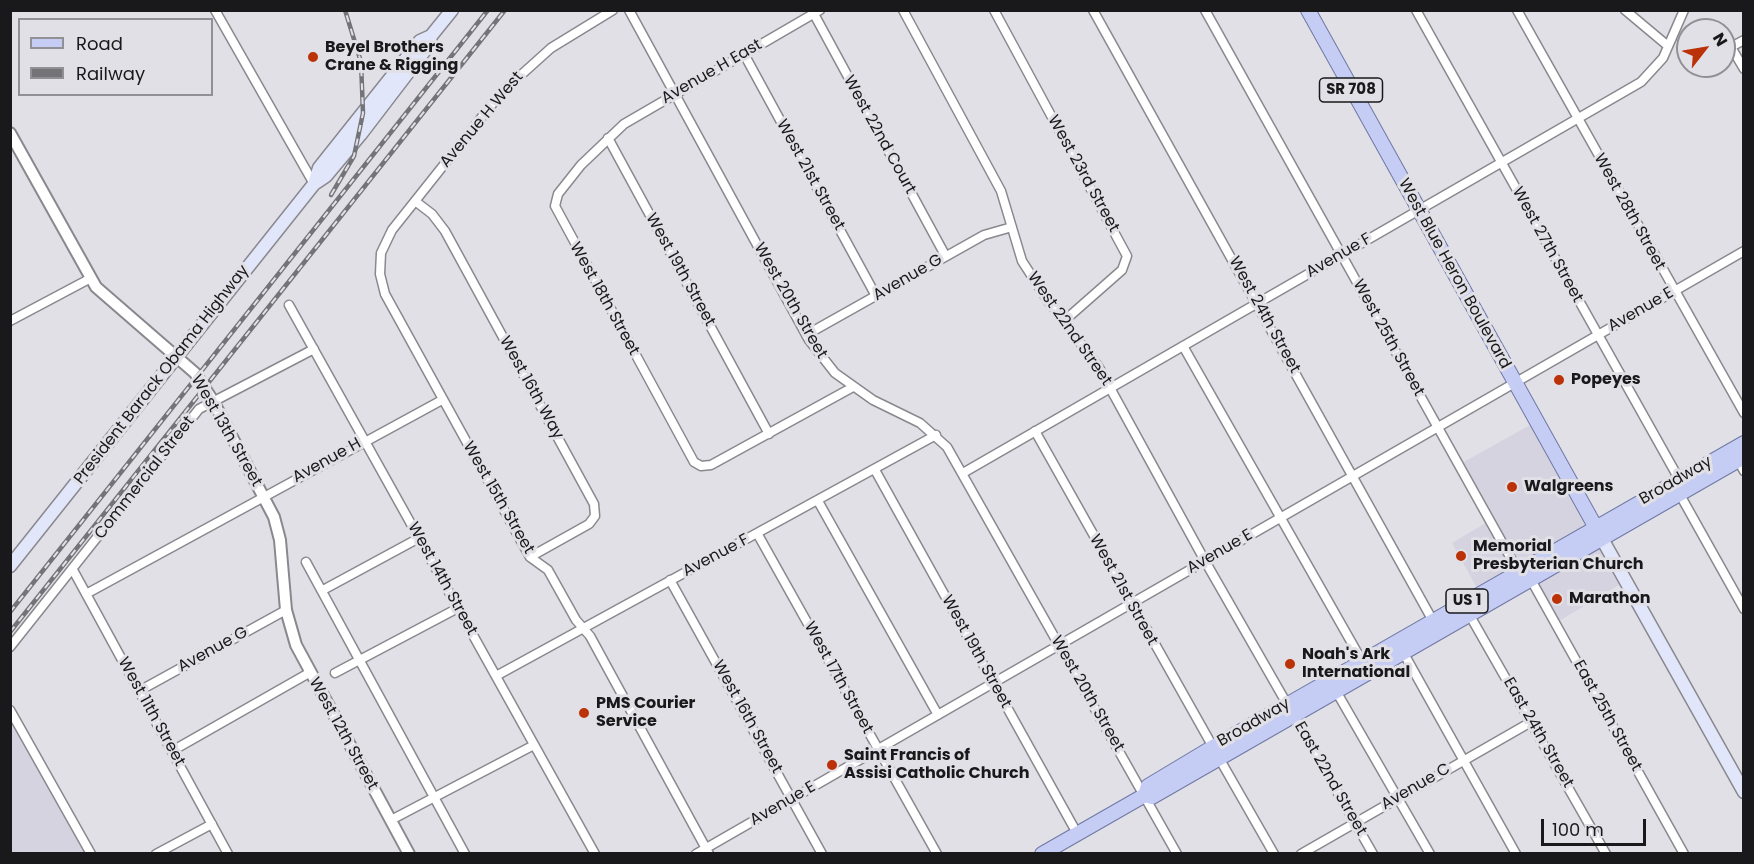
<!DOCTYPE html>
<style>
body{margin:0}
#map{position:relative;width:1754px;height:864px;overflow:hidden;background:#e1e0e6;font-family:Poppins,sans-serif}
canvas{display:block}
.frame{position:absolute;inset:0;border:12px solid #19191b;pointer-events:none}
.legend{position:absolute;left:18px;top:18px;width:195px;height:78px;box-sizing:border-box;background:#e1e0e6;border:2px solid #919095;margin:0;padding:8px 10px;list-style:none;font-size:18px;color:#19191b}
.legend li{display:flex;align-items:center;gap:12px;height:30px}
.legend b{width:30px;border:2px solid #919095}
.north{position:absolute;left:1676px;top:18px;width:60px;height:60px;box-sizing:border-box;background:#e1e0e6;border:2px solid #919095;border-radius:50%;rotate:59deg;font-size:16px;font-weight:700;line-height:24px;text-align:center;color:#19191b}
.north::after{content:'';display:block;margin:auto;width:21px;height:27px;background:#bc3208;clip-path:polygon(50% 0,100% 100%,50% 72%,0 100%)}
.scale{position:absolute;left:1541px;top:819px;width:105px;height:27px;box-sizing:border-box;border:3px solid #19191b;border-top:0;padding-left:8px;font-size:18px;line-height:21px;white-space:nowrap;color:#19191b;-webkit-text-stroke:4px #e1e0e6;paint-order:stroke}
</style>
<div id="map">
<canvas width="1754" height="864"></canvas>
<div class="frame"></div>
<ul class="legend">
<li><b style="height:8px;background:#c5cdf4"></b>Road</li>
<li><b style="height:8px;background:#747377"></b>Railway</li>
</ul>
<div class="north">N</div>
<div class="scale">100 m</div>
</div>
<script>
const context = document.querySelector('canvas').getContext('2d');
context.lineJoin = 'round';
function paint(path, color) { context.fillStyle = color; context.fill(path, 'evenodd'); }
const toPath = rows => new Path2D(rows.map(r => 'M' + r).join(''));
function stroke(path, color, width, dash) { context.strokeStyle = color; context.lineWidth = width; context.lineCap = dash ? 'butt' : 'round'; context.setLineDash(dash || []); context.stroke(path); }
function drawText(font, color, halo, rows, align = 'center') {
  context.font = font + ' Poppins,sans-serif'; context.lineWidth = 6; context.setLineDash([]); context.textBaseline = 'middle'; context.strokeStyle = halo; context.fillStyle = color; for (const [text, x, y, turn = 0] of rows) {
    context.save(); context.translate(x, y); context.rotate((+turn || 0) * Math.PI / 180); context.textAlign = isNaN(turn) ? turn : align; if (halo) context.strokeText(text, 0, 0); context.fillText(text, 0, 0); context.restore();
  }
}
paint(toPath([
 [1530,425,1619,585,1559,621,1525,562,1477,588,1452,543,1494,518,1462,463],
 [11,719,84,853,11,853]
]), '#d6d3e0');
const minor = toPath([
 [215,10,314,184],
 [613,10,551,48,501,93,392,230,381,253,380,274,385,294,530,557,548,570,576,620,590,636,709,854],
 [629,10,809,340,835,373,873,400,920,423,947,447,1177,854],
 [820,10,624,124,581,165,558,194,555,206,694,462,701,466,711,465,853,387],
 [903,10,1001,191,1022,261,1048,301,1098,366,1205,561,1373,854],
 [994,10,1127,256,1122,270,1064,321],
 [1093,10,1433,621],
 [1205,10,1518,571],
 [1416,10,1679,479],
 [1517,10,1744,413],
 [1625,10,1668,46],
 [814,14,945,255],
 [1744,40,1731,47,1744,69],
 [744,54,876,296],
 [608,138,769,434],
 [415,201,432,214,445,231,594,504,595,516,589,524,530,557],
 [289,305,595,854],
 [10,321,91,278],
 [806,335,984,235,1012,227],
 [1183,346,1362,661],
 [1035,431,1213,747],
 [1738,460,1744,471],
 [875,470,1078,835],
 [963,473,1641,82,1663,58,1684,10],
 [1679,493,1744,609],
 [818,501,938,715],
 [757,533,937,854],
 [306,562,465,854],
 [73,570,228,854],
 [1530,578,1684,854],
 [670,580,822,854],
 [323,590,419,538],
 [86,594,442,400],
 [1469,614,1606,854],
 [10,647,199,409,314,349],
 [1403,652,1516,854],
 [335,673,458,608],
 [496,676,936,435],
 [139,691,286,610],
 [1336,691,1430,854],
 [10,710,91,854],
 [172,751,309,673],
 [1219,758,1274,854],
 [391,820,534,745],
 [156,854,212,824],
 [696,854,1744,251],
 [1301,854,1531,722]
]);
const tertiary = toPath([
 [10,133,96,287,195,373,213,401,274,517,280,540,286,610,296,645,409,854]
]);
const secondary = toPath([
 [314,184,319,168,420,41,431,36,452,10],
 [1601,537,1744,792],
 [10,566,314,184,326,176,361,134,429,45,431,36]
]);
const primary = toPath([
 [1308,10,1600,535],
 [1145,795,1148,786,1213,747,1744,443],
 [1042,854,1145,795,1152,797,1744,457]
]);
stroke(minor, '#89888e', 11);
stroke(tertiary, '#89888e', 14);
stroke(secondary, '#89888e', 15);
stroke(primary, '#6f78a4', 16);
stroke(minor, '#fff', 8);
stroke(tertiary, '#fff', 10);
stroke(secondary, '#e2e6fa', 12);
stroke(primary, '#c5cdf4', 14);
const rail = toPath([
 [331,195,354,156,363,113,361,62,345,10],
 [10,612,488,10],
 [10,632,505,10]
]);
stroke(rail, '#747377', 4.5);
stroke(rail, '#e1e0e6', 2, [7]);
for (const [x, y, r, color] of [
 [313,57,6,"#bc3208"],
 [1559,380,6,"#bc3208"],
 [1512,487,6,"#bc3208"],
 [1461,556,6,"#bc3208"],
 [1557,599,6,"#bc3208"],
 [1290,664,6,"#bc3208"],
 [584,713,6,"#bc3208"],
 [832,765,6,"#bc3208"]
]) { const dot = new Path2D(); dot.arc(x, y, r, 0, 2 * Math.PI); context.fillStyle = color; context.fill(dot); stroke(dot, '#e1e0e6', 2); }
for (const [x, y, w] of [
 [1351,90,63],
 [1467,601,42]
]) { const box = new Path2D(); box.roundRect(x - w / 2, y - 12, w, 24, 4.5); context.fillStyle = '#e1e0e6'; context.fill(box); stroke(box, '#19191b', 1.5); }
drawText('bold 15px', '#19191b', null, [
 ["SR 708",1351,90],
 ["US 1",1467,601]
]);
drawText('bold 16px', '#19191b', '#e1e0e6', [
 ["Beyel Brothers",325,48],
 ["Crane & Rigging",325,66],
 ["Popeyes",1571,380],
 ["Walgreens",1524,487],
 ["Memorial",1473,547],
 ["Presbyterian Church",1473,565],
 ["Marathon",1569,599],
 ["Noah's Ark",1302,655],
 ["International",1302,673],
 ["PMS Courier",596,704],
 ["Service",596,722],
 ["Saint Francis of",844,756],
 ["Assisi Catholic Church",844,774]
], 'left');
drawText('16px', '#19191b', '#e1e0e6', [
 ["Avenue H East",712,72,-30],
 ["Avenue H West",482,120,-50],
 ["West 22nd Court",879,135,61],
 ["West 23rd Street",1083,174,61],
 ["West 21st Street",810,175,61],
 ["West 28th Street",1629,212,61],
 ["West 27th Street",1547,245,61],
 ["Avenue F",1339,256,-30],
 ["West 19th Street",680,270,61],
 ["West Blue Heron Boulevard",1454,274,61],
 ["Avenue G",908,278,-30],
 ["West 18th Street",604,299,61],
 ["West 20th Street",790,301,60],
 ["Avenue E",1641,310,-30],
 ["West 24th Street",1264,315,61],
 ["West 22nd Street",1069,329,55],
 ["West 25th Street",1388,338,61],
 ["President Barack Obama Highway",162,375,-52],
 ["West 16th Way",531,388,61],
 ["West 13th Street",226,431,60],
 ["Avenue H",327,461,-29],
 ["Commercial Street",145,478,-52],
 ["Broadway",1676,481,-30],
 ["West 15th Street",498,498,60],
 ["Avenue E",1220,552,-30],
 ["Avenue F",716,556,-28],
 ["West 14th Street",442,579,61],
 ["West 21st Street",1123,590,61],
 ["Avenue G",213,650,-29],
 ["West 19th Street",976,652,61],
 ["West 17th Street",838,678,61],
 ["West 20th Street",1087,694,60],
 ["West 11th Street",151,712,61],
 ["East 25th Street",1607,716,61],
 ["West 16th Street",747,717,61],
 ["Broadway",1254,723,-30],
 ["East 24th Street",1538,733,60],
 ["West 12th Street",343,734,61],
 ["East 22nd Street",1330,779,60],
 ["Avenue C",1416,787,-30],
 ["Avenue E",783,804,-30]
]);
</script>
